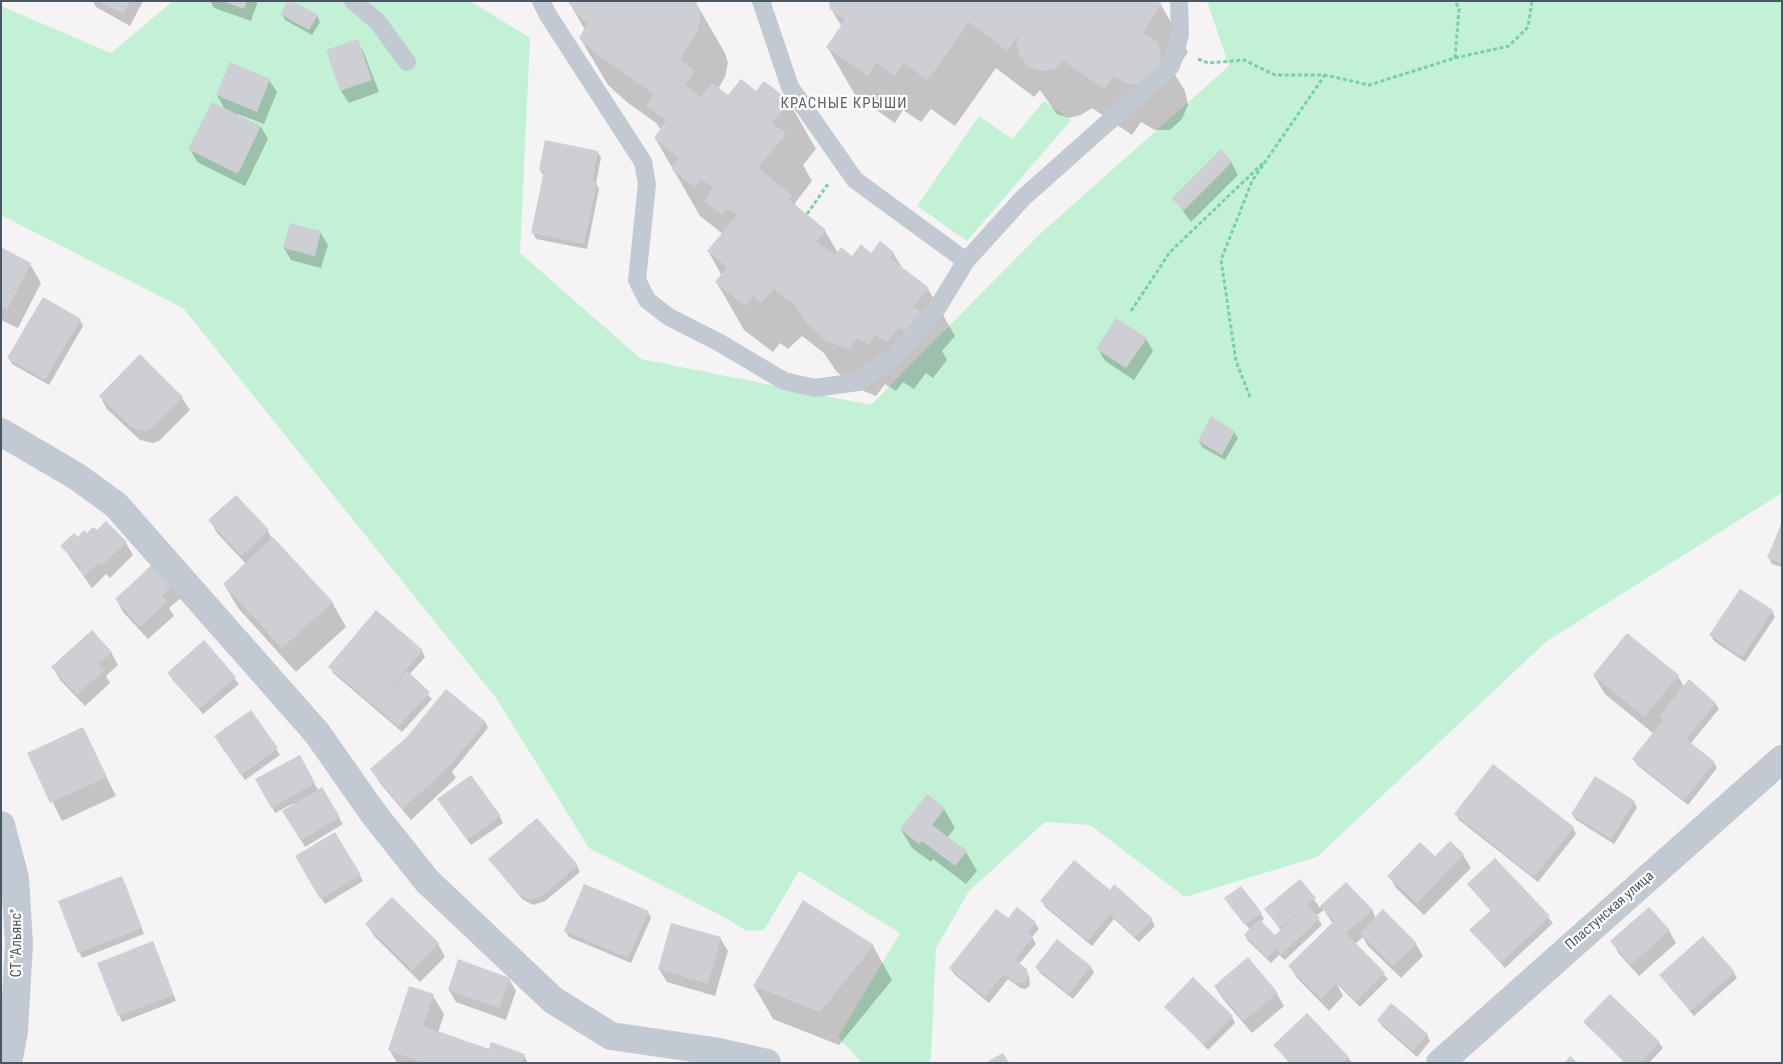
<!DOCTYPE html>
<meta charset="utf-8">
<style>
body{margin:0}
#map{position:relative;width:1783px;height:1064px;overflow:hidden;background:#f5f3f3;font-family:"Roboto Condensed",sans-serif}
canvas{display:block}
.frame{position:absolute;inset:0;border:2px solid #4a5661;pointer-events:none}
</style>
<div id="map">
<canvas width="1783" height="1064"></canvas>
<div class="frame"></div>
</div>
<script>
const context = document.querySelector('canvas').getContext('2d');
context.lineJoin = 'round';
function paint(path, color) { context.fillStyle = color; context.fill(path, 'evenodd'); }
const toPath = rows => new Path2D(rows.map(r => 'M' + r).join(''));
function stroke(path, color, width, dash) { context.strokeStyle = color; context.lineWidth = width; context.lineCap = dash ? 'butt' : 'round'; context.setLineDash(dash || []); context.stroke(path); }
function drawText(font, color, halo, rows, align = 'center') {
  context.font = font + ' "Roboto Condensed",sans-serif'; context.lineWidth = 4.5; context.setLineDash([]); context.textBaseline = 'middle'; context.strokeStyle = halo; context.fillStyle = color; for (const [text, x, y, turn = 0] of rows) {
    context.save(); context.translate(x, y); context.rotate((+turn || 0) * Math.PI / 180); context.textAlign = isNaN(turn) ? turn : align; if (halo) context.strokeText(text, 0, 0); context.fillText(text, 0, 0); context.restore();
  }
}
paint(toPath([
 [173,1,470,1,530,38,520,253,641,359,871,405,1041,233,1229,66,1207,1,1782,1,1782,493,1547,641,1317,857,1185,897,1090,825,1045,822,969,891,936,948,931,1057,928,1063,862,1063,838,1037,900,933,799,871,764,930,747,931,722,916,589,848,496,698,183,308,1,215,1,6,111,53],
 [1044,101,1071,120,967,241,917,206,979,116,1012,139]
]), '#c3f1d5');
paint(toPath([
 [93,1,143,1,130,26,96,7],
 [210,1,258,1,251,21,214,8],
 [569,2,697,5,725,53,728,63,725,77,718,89,729,97,756,92,789,102,816,149,803,165,812,181,795,203,797,208,825,231,838,253,852,257,893,253,903,269,928,289,955,336,942,351,947,360,933,378,926,373,914,389,903,382,896,391,885,384,876,396,854,387,836,371,824,353,802,336,788,349,780,343,773,352,744,330,717,283,722,276,708,251,723,234,700,216,655,138,661,130,656,123,628,103,608,85,580,38,585,30],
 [1161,5,1188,52,1174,73,1185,91,1188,105,1182,119,1170,130,1155,130,1141,122,1132,135,1092,108,1081,115,1069,118,1057,114,1040,90,1034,97,996,68,955,126,931,109,921,122,903,110,895,123,855,95,828,48,842,27,831,9],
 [282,14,317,16,320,22,312,35,285,20],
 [357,41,364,53,379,92,349,103,341,91,328,51],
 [269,80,277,92,264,124,238,114,237,115,261,127,268,139,245,186,197,162,190,149,225,110,217,95],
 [598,152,601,158,596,183,599,189,587,249,536,239,533,233,544,177,540,170],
 [1231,162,1238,175,1191,222,1173,198],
 [320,232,328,245,321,268,291,260,284,248],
 [1,249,30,264,41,283,18,328,1,320],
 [80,320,83,326,49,385,12,364,9,358],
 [1146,339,1153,351,1134,380,1105,361,1098,349],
 [140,356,182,398,190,410,159,441,153,443,140,440,107,409,100,396],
 [1234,432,1238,438,1225,460,1202,447,1199,441],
 [210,520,268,531,273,540,332,602,346,627,296,672,238,608,224,584,246,564,217,533],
 [1782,525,1782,567,1772,564,1769,558],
 [78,538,126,543,133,555,110,578,106,574,92,588,62,546],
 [155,563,182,597,169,608,174,616,148,639,123,612,116,599],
 [1772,611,1775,617,1745,662,1714,641,1711,635],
 [204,642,239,684,203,714,172,679],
 [422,651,425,657,409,675,432,699,402,732,333,673,330,667],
 [111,652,118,665,106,676,110,683,85,706,60,680,53,667],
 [1594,676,1678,676,1684,687,1715,703,1719,709,1690,744,1714,763,1717,768,1688,805,1637,765,1634,759,1654,734,1605,694],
 [251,712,280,755,245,780,219,743],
 [485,722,488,728,452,772,456,778,411,820,379,782,372,769],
 [82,728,116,796,62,821,28,753],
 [299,756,318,790,321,788,343,824,305,847,284,811,293,805,292,804,275,813,257,779],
 [927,796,944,809,955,828,947,838,966,852,977,871,966,884,933,859,931,862,912,848,901,830],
 [1634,802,1637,808,1614,844,1576,820,1572,814],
 [442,805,500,817,503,823,471,845],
 [1456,814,1573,828,1576,834,1538,882,1459,820],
 [335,834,363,881,325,904,296,857],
 [1450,842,1463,855,1471,868,1424,915,1396,888,1389,876,1435,858],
 [490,859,577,866,580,872,545,901,533,905,522,899],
 [1495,860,1553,923,1505,968,1471,930,1491,911,1468,885],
 [1300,881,1320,908,1346,884,1372,910,1376,918,1416,944,1423,956,1401,978,1368,946,1363,937,1355,944,1388,979,1360,1007,1337,984,1343,996,1329,1011,1297,978,1290,966,1333,924,1324,910,1316,916,1322,925,1285,960,1279,955,1271,963,1248,941,1245,935,1250,930,1229,905,1261,914,1264,919,1261,922,1275,937,1281,931,1266,909],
 [125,884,144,934,82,958,79,952],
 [392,898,438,944,445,957,420,982,374,936,367,924],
 [1042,901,1152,920,1155,926,1139,942,1114,919,1092,946,1045,907],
 [804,902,873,946,892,980,839,1045,773,1019,754,986],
 [648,912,651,918,631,963,569,937,565,931],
 [1035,923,1039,929,1032,937,1036,944,1019,964,1029,976,1030,985,1026,989,1020,988,1008,979,989,1003,954,974,950,968],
 [1669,931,1676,943,1639,976,1619,954,1612,941],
 [720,938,728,951,715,996,667,982,659,969],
 [1057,941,1091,967,1094,973,1073,999,1040,973,1036,967],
 [153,943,176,1001,122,1022,98,963],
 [1,965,2,993,1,993],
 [1734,973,1737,978,1694,1016,1660,975],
 [509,979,516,991,506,1020,456,1002,449,990],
 [1215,987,1277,994,1284,1006,1252,1033,1223,999],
 [433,996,444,1014,438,1033,490,1051,524,1055,528,1063,397,1063,389,1049],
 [1166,1007,1232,1017,1235,1023,1208,1050],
 [1378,1020,1427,1035,1430,1041,1417,1057,1382,1026],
 [1585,1022,1659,1043,1663,1048,1649,1063,1625,1063],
 [1275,1045,1348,1057,1352,1063,1289,1063]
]), '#0003');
paint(toPath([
 [99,1,130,1,123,14],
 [222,1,247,1,244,9],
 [288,1,292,1,318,15,309,30,280,14],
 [567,1,696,1,701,15,698,30,680,60,695,71,685,85,700,97,712,83,728,95,741,79,756,91,764,81,790,101,772,123,786,134,758,168,792,195,788,199,826,230,816,242,835,255,841,247,852,256,861,244,871,253,880,241,894,252,890,258,929,288,913,307,921,312,906,332,899,327,886,343,876,335,868,345,858,338,849,349,826,341,807,324,795,305,774,289,761,303,753,296,745,306,715,282,727,267,707,251,737,215,727,208,722,215,704,201,713,188,701,179,695,187,671,169,679,158,654,138,666,121,646,106,654,94,599,56,579,38,587,24],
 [829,1,1157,1,1162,4,1143,32,1158,43,1161,58,1156,72,1143,84,1127,84,1114,76,1104,89,1064,61,1054,69,1041,71,1029,67,1020,57,1016,44,1019,34,1007,51,969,22,928,80,904,63,894,76,876,63,868,76,826,47,845,20,830,9],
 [358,39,372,80,340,91,326,50],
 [230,62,270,79,257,112,216,95],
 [212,102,261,126,238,174,188,149],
 [545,140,598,151,592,181,597,182,584,244,531,233,544,171,539,170],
 [1221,149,1232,162,1183,211,1172,198],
 [290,223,321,231,315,256,283,248],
 [1,247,31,263,7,310,1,307],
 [43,297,81,319,45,380,7,358],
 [1116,318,1147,338,1126,368,1096,349],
 [140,354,183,397,152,428,145,431,132,428,99,396],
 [1211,416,1235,431,1222,455,1198,441],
 [236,495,269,530,241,556,208,520],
 [106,521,127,542,102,566,99,562,85,576,79,570,82,567,60,546,74,533,78,537,84,530,87,533,93,527,97,530],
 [1782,522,1782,564,1767,558],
 [273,537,333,602,282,648,223,584],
 [155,562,175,584,162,596,167,602,140,627,115,599],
 [1740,589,1773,610,1742,657,1709,635],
 [376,610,423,650,375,706,328,667],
 [92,630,112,652,98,664,104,670,77,695,51,667],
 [1627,633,1679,675,1644,717,1593,675],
 [204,640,236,677,199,709,167,673],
 [407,671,430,692,398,727,375,706],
 [1689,679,1716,703,1686,739,1715,762,1684,800,1632,759,1663,720,1670,725,1659,716],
 [446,689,486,722,450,765,403,809,370,769,407,737],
 [251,710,278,748,241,775,214,736],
 [83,727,107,777,50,803,27,753],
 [300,755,315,783,271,808,255,779],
 [1493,764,1574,827,1534,877,1454,814],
 [471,775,501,816,467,840,437,799],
 [1595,776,1635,801,1611,839,1571,814],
 [322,787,340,817,301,841,282,811],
 [927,794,945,808,932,825,967,851,955,866,922,841,919,844,900,829],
 [537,818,578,865,542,896,529,900,517,893,488,859],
 [335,832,361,875,320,899,295,856],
 [1450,841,1464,854,1417,903,1387,876,1420,842,1435,856],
 [1495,858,1550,916,1501,963,1469,930,1491,910,1467,884],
 [1074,860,1110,890,1114,884,1153,919,1135,937,1110,914,1088,941,1040,901],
 [122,876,142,928,78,953,58,901],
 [1300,879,1316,898,1307,905,1320,918,1281,955,1276,949,1267,958,1244,935,1259,919,1275,935,1301,911,1280,928,1264,909],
 [1346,882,1373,910,1346,933,1385,973,1356,1002,1337,982,1321,999,1288,966,1334,921,1320,906],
 [584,884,649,911,628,958,564,931],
 [1241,886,1262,913,1245,925,1224,898],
 [392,897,439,943,412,970,365,924],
 [803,900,874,945,820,1012,753,986],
 [1017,907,1036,922,1028,933,1033,937,1015,960,1027,969,1028,978,1023,983,1015,983,1004,974,985,997,949,968,996,909,1008,918],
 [1649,907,1670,930,1631,965,1610,941],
 [1383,909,1417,943,1393,966,1360,933],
 [671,923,721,937,708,984,658,969],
 [1703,936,1735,972,1690,1011,1659,975],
 [1057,939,1091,966,1069,994,1035,967],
 [153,941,174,995,118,1016,97,963],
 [1248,957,1278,993,1244,1021,1214,986],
 [458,959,510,978,499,1008,448,990],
 [1193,977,1233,1016,1204,1045,1164,1007],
 [409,986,434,994,423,1026,489,1049,491,1042,525,1054,521,1063,425,1063,388,1050],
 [1610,994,1660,1042,1640,1063,1626,1063,1583,1022],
 [1391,1003,1428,1034,1413,1051,1377,1020],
 [1307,1013,1349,1057,1342,1063,1290,1063,1273,1045],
 [1003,1053,1009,1063,985,1063],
 [1570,1056,1578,1063,1565,1063]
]), '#cdcfd5');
stroke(toPath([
 [1455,58,1509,46,1528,27,1532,1],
 [1198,59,1208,63,1244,60,1275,75,1325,75,1369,85,1455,58,1459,9,1455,1],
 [807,214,828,184],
 [1131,311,1170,252,1263,163],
 [1250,397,1236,361,1221,260,1252,181,1325,75]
]), '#7ad0a6', 3, [4, 2.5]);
stroke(toPath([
 [353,1,377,21,407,62],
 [541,1,548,15,643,162,647,184,637,280,647,300,669,317,720,343,784,381,815,388,858,382,894,357,936,310,966,261,1023,198,1171,66,1180,35,1179,1],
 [761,1,790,87,855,180,966,261]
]), '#c1cad2', 18);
stroke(toPath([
 [1,432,76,476,116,505,317,733,373,813,427,881,553,1000,611,1036,714,1051,767,1063],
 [1,825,15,878,19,944,14,1031,8,1063],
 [1440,1063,1782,759]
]), '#c1cad2', 28);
drawText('14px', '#4a5661', '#fff', [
 ["Пластунская улица",1610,911,-41],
 ["СТ \"Альянс\"",17,943,-90]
]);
context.letterSpacing = '1px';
drawText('15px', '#5f6368', '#fff', [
 ["КРАСНЫЕ КРЫШИ",844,104]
]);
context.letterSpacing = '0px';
</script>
